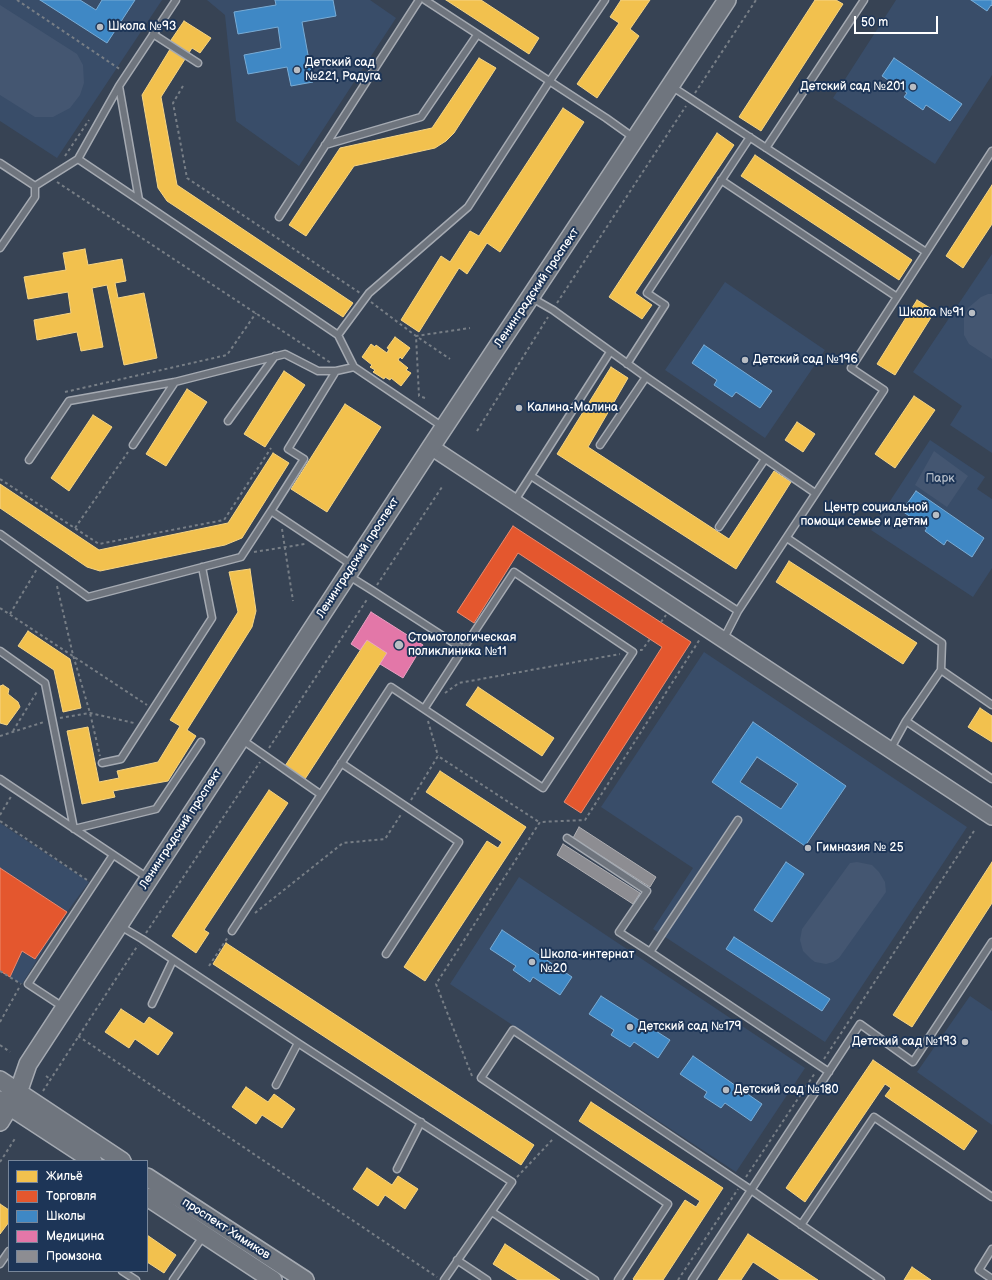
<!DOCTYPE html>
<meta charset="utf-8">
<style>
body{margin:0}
#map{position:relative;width:992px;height:1280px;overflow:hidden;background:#374354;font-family:"Balsamiq Sans",sans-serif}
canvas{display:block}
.legend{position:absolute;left:8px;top:1160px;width:140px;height:112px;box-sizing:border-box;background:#1d3557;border:1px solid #77869a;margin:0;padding:5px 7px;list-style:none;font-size:12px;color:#fff}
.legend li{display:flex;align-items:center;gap:8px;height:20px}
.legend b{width:20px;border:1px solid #77869a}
.scale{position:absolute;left:854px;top:16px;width:84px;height:18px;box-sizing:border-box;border:2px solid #fff;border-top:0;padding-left:5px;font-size:12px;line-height:14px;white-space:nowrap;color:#fff;-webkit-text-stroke:3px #1d3557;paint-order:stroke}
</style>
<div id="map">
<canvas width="992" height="1280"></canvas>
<ul class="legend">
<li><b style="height:11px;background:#f2c14e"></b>Жильё</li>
<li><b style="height:11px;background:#e4572e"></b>Торговля</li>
<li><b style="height:11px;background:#3f88c5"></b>Школы</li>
<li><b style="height:11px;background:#e377a8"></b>Медицина</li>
<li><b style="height:11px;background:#8d8d92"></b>Промзона</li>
</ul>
<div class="scale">50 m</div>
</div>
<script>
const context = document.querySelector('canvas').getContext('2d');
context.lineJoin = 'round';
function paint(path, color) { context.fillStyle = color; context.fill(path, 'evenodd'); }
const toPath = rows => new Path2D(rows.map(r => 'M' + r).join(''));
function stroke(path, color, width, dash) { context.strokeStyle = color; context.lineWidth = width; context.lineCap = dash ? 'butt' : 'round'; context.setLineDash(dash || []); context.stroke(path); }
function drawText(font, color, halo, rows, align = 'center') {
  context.font = font + ' "Balsamiq Sans",sans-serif'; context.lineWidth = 4; context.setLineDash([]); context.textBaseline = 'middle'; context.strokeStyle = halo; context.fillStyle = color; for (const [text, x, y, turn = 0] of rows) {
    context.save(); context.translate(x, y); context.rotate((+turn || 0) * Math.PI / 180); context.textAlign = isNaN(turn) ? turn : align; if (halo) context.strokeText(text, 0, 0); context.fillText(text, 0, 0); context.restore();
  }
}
paint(toPath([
 [0,0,162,0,57,158,0,121],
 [207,0,370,0,396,18,299,166,236,121,225,15],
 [896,0,992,0,992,75,935,164,833,98],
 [992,254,992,453,950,425,962,406,913,372],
 [725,282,825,350,765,438,665,370],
 [930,440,985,477,977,489,992,499,992,568,973,597,871,530],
 [704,652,967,827,825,1042,653,929,693,868,601,807],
 [0,823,89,882,67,912,22,984,0,971],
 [519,877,805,1068,736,1172,450,984],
 [970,996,992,1011,992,1125,917,1072]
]), '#394d69');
paint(toPath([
 [0,5,77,54,83,65,84,83,80,95,70,108,53,117,35,117,0,95],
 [988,294,992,294,992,359,969,344,964,335,964,316,968,308,981,297],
 [934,451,968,476,947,507,915,485],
 [857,862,872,865,879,872,885,882,886,892,839,958,833,962,826,964,815,962,811,959,803,951,800,940,802,929,850,863]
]), '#445671');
const homes = toPath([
 [446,0,481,0,539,38,529,54,446,0],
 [621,0,650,0,630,29,639,36,597,98,577,84,619,23,610,17,621,0],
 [815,0,836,0,843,4,761,131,739,117,815,0],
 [184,21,211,38,200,53,192,48,161,97,177,185,353,303,343,317,167,201,158,188,142,95,172,46,169,43,184,21],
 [479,58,496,68,454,133,446,141,435,148,354,166,306,236,289,225,340,148,432,128,479,58],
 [563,108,584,122,500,252,487,243,467,274,459,268,419,332,401,320,441,256,450,262,470,231,479,236,563,108],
 [717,133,734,145,635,293,652,305,642,319,609,297,717,133],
 [755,155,912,260,899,280,741,176,755,155],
 [992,185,992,224,963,268,946,256,992,185],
 [85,249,88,265,122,259,126,281,115,283,118,298,144,293,157,358,124,365,107,285,92,288,103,347,81,351,77,332,37,340,34,320,71,313,68,292,28,299,24,277,66,270,63,253,85,249],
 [917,300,935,311,895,375,877,364,917,300],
 [395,337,410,348,402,359,400,357,398,360,408,368,406,370,411,373,401,386,391,378,390,380,385,377,384,379,373,372,375,370,370,367,372,365,362,357,371,344,375,347,376,345,387,353,389,349,387,348,395,337],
 [611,367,628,378,588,447,729,539,774,471,791,482,736,569,557,454,611,367],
 [284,371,305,385,265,447,244,434,284,371],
 [187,389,207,402,166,466,146,454,187,389],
 [914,396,935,410,895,468,875,454,914,396],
 [345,404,381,427,327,512,291,489,345,404],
 [93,415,112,427,69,491,51,478,93,415],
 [797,422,815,434,803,452,785,440,797,422],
 [273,453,289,463,242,538,225,545,100,571,87,567,0,508,0,484,99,550,228,523,273,453],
 [789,561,917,643,903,664,776,582,789,561],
 [250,569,256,611,252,627,187,730,196,736,168,781,113,791,115,797,82,804,67,731,88,727,99,782,119,778,117,771,158,762,180,726,170,720,238,612,229,572,250,569],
 [28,631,70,659,81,708,63,712,54,670,18,646,28,631],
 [367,640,387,653,305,779,285,766,367,640],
 [3,685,9,689,8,694,18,702,20,707,7,725,0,723,0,686,3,685],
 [478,687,554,738,542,756,466,705,478,687],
 [980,708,992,716,992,742,968,727,980,708],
 [440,771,526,827,425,981,404,967,487,841,498,848,502,842,426,792,440,771],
 [269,790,288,803,204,930,209,933,196,953,172,936,269,790],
 [992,862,992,903,912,1027,893,1015,992,862],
 [226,943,534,1145,521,1165,213,964,226,943],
 [121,1009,144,1024,149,1017,173,1033,158,1055,135,1039,129,1048,105,1032,121,1009],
 [873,1060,977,1131,964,1150,885,1096,891,1088,885,1084,805,1202,786,1188,873,1060],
 [246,1087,268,1102,274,1094,295,1109,282,1128,262,1115,256,1124,232,1107,246,1087],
 [591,1102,723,1188,663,1280,634,1280,633,1279,685,1200,696,1207,700,1201,579,1121,591,1102],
 [367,1168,392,1185,398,1176,418,1189,405,1209,385,1195,378,1206,353,1189,367,1168],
 [0,1204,9,1210,9,1222,0,1234,0,1204],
 [748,1234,818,1280,780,1280,753,1262,741,1280,718,1280,748,1234],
 [147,1235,176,1255,164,1273,147,1262,147,1235],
 [505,1244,560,1280,518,1280,493,1264,505,1244],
 [912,1267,931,1280,904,1280,912,1267]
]);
paint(homes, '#f2c14e');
stroke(homes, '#f6d483', 1);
const shops = toPath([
 [513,526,691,642,581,813,564,802,662,647,518,553,474,623,457,612,513,526],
 [0,868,67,912,35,959,22,951,10,977,0,971,0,868]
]);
paint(shops, '#e4572e');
stroke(shops, '#ec896d', 1);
const schools = toPath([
 [40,0,80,0,96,10,102,0,135,0,107,43,40,0],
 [275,0,333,0,336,16,302,22,313,82,291,86,287,67,248,74,244,55,281,48,278,27,238,34,234,12,276,5,275,0],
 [971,0,992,0,992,6,991,5,987,11,971,0],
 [894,58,962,104,950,121,926,105,923,110,904,97,907,93,882,76,894,58],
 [704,345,772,391,760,408,736,392,732,397,714,385,717,380,692,363,704,345],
 [916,491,984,538,972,557,947,540,944,545,925,531,927,528,902,511,916,491],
 [753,722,846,786,805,846,712,782,753,722],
 [757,757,798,784,781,809,740,782,757,757],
 [786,862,804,874,772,922,754,910,786,862],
 [502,930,572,977,560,995,533,977,530,982,513,970,516,966,490,949,502,930],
 [734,937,830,999,822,1011,726,949,734,937],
 [601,996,670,1040,658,1058,634,1042,630,1047,611,1035,614,1030,589,1014,601,996],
 [693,1056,762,1104,751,1121,725,1103,721,1108,704,1097,707,1092,680,1074,693,1056]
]);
paint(schools, '#3f88c5');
stroke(schools, '#79acd6', 1);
const health = toPath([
 [371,612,423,645,403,678,380,664,387,653,367,640,360,650,351,644,371,612]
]);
paint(health, '#e377a8');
stroke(health, '#eba0c2', 1);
const industry = toPath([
 [579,827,656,877,650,887,573,838,579,827],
 [563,844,640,893,633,904,557,855,563,844]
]);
paint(industry, '#8d8d92');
stroke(industry, '#afafb3', 1);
const service = toPath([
 [176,0,119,86,139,200,338,335,354,367,443,427],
 [425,0,606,118,634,138],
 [153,34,198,63],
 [671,86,926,252],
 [325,145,421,117,477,35],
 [766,148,864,0],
 [78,159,119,86],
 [0,163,35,186,78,159,139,200],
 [721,180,897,297],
 [279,217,419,0],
 [0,248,35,197,35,186],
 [532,298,553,310,646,377,815,493],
 [338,335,369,293,468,207,549,82,605,0],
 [627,364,665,305,647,293,750,137],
 [228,421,275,356],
 [133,445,175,382],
 [600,445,646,377],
 [29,460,69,401,175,382,285,354,318,371,336,371,354,367],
 [531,476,738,611],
 [514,502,610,352],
 [271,511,304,459,288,449,336,371],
 [719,527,765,459],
 [0,534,88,597,241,557,271,511,352,565],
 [787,538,942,643,941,670,906,721,890,750],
 [723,640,738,611,884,390,851,368,992,151],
 [0,651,45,683,74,829,156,809,201,742],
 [941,670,992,705],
 [424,709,543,788,633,652,514,572,463,649],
 [906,721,992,779],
 [241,739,320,794],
 [102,763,121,759,212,618,202,567],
 [341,763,459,842,386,954],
 [0,779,148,878],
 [738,820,650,952,829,1072],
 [567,838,647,891,619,932,650,952],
 [120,926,142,939,298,1043,512,1182,444,1280],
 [232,931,391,687,424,709,463,649,373,591,349,576],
 [152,1004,173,960],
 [63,1007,28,984,113,855],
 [276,1085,298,1043],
 [397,1169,421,1122],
 [492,1212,595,1280],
 [801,1225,874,1117,992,1197],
 [992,1249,979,1270,992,1279],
 [457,1260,487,1280],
 [0,1264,9,1251],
 [122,1271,136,1280],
 [173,1280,204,1235],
 [618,1280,668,1204,481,1078,513,1030,751,1190,881,1280],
 [692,1280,860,1024,913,1062,992,942]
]);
const tertiary = toPath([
 [431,447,992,817]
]);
const secondary = toPath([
 [0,1080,122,1161],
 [0,1100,93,1161],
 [0,1122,18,1093,28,1064,431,447,727,0],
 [147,1177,305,1280],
 [147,1197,273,1280]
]);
stroke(service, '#a5aab2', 9);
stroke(tertiary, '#a5aab2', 18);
stroke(secondary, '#a5aab2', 20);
stroke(toPath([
 [17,0,121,70],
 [183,86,173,103,187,178,360,293],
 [695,93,756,0],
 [65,156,89,120],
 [57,182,331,363],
 [371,302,416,336,450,359],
 [557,303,686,106],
 [65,392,227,355,256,313],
 [425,398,419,396,416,336,470,328],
 [477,431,548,317],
 [0,479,99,544,224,520,271,448],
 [75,528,128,452],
 [282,529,293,601],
 [254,552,305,544],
 [377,585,442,487],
 [57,586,73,655,90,713,100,756],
 [0,608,147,705],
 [10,614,37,569],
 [661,622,666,615],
 [640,650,642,650,650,639],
 [445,693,459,683,620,654],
 [60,718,90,713,134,723],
 [428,721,438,756],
 [13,731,38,690],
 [0,736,44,722],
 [269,748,368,598],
 [411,800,438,756,539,822],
 [0,815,12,795],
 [0,821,87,880],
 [255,913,343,843,385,839,402,813],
 [146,933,260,762],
 [209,966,228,937],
 [0,971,21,984],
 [0,1022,20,986],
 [78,1036,437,1277],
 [0,1045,10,1052],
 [824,1059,974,831],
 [46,1076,50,1079],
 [472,1076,436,984,540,822,585,820,700,639],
 [43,1091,138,945],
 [0,1162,16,1137],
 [517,1177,554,1138],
 [746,1177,815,1073],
 [678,1280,738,1189]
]), '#777e86', 2, [3, 3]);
stroke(service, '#6f757e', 6);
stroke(tertiary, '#6f757e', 15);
stroke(secondary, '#6f757e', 17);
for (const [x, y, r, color] of [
 [100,27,4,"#b9bdc3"],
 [297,70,4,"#b9bdc3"],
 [913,87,4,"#b9bdc3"],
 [972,313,4,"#b9bdc3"],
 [745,360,4,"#b9bdc3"],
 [519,408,4,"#b9bdc3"],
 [936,515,4,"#b9bdc3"],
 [399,645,5,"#b9bdc3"],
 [808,848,4,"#b9bdc3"],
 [532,962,4,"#b9bdc3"],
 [630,1027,4,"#b9bdc3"],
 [965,1042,4,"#b9bdc3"],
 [726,1090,4,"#b9bdc3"]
]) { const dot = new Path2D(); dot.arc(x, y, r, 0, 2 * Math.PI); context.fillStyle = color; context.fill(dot); stroke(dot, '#1d3557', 1.5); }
drawText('12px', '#fff', '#1d3557', [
 ["Школа №93",108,27],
 ["Детский сад",305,63],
 ["№221, Радуга",305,77],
 ["Детский сад №201",905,87,"right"],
 ["Школа №91",964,313,"right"],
 ["Детский сад №196",753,360],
 ["Калина-Малина",527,408],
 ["Центр социальной",928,508,"right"],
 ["помощи семье и детям",928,522,"right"],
 ["Стомотологическая",408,638],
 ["поликлиника №11",408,652],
 ["Гимназия № 25",816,848],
 ["Школа-интернат",540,955],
 ["№20",540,969],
 ["Детский сад №179",638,1027],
 ["Детский сад №193",957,1042,"right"],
 ["Детский сад №180",734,1090]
], 'left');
drawText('12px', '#fff', '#1d3557', [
 ["Ленинградский проспект",537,288,-56],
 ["Ленинградский проспект",358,558,-57],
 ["Ленинградский проспект",181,829,-57],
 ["проспект Химиков",226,1229,33]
]);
drawText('12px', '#b5bdc8', '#1d3557', [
 ["Парк",940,479]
]);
</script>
